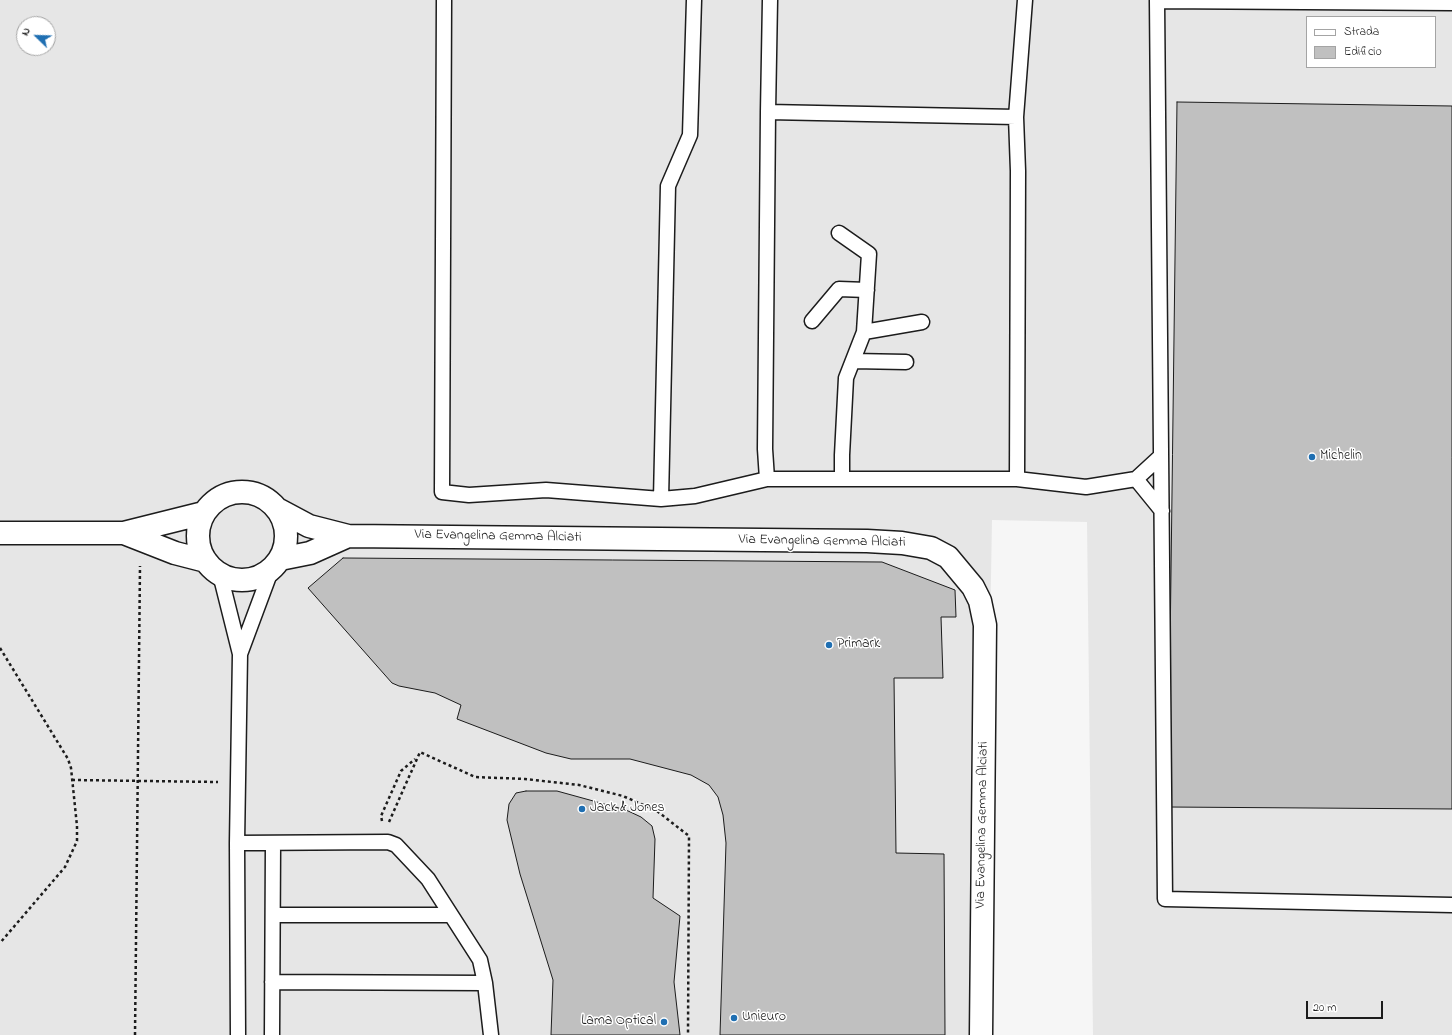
<!DOCTYPE html>
<style>
body{margin:0}
#map{position:relative;width:1452px;height:1035px;overflow:hidden;background:#f6f6f6;font-family:"Indie Flower",sans-serif}
canvas{display:block}
.legend{position:absolute;left:1306px;top:16px;width:130px;height:52px;box-sizing:border-box;background:#fff;border:1px solid #a4a4a4;margin:0;padding:5px 7px;list-style:none;font-size:12px;color:#1c1c1c}
.legend li{display:flex;align-items:center;gap:8px;height:20px}
.legend b{width:20px;border:1px solid #a4a4a4}
.north{position:absolute;left:16px;top:16px;width:40px;height:40px;box-sizing:border-box;background:#fff;border:1px solid #a4a4a4;border-radius:50%;rotate:293deg;font-size:11px;font-weight:700;line-height:16px;text-align:center;color:#1c1c1c}
.north::after{content:'';display:block;margin:auto;width:14px;height:18px;background:#1f6fb2;clip-path:polygon(50% 0,100% 100%,50% 72%,0 100%)}
.scale{position:absolute;left:1306px;top:1001px;width:77px;height:18px;box-sizing:border-box;border:2px solid #1c1c1c;border-top:0;padding-left:5px;font-size:12px;line-height:14px;white-space:nowrap;color:#1c1c1c;-webkit-text-stroke:3px #fff;paint-order:stroke}
</style>
<div id="map">
<canvas width="1452" height="1035"></canvas>
<ul class="legend">
<li><b style="height:5px;background:#fff"></b>Strada</li>
<li><b style="height:11px;background:#c0c0c0"></b>Edificio</li>
</ul>
<div class="north">N</div>
<div class="scale">20 m</div>
</div>
<script>
const context = document.querySelector('canvas').getContext('2d');
context.lineJoin = 'round';
function paint(path, color) { context.fillStyle = color; context.fill(path, 'evenodd'); }
const toPath = rows => new Path2D(rows.map(r => 'M' + r).join(''));
function stroke(path, color, width, dash) { context.strokeStyle = color; context.lineWidth = width; context.lineCap = dash ? 'butt' : 'round'; context.setLineDash(dash || []); context.stroke(path); }
function drawText(font, color, halo, rows, align = 'center') {
  context.font = font + ' "Indie Flower",sans-serif'; context.lineWidth = 3; context.setLineDash([]); context.textBaseline = 'middle'; context.strokeStyle = halo; context.fillStyle = color; for (const [text, x, y, turn = 0] of rows) {
    context.save(); context.translate(x, y); context.rotate((+turn || 0) * Math.PI / 180); context.textAlign = isNaN(turn) ? turn : align; if (halo) context.strokeText(text, 0, 0); context.fillText(text, 0, 0); context.restore();
  }
}
paint(toPath([
 [0,0,1452,0,1452,1035,1093,1035,1087,522,992,520,983,1035,0,1035],
 [1307,17,1435,17,1435,67,1307,67],
 [24,24,48,24,48,48,24,48]
]), '#e6e6e6');
const building = toPath([
 [1177,102,1452,106,1452,809,1168,807,1177,102],
 [343,558,882,562,955,590,956,617,941,617,943,678,894,678,896,853,944,854,945,1035,720,1035,726,843,723,815,718,797,709,785,691,775,630,759,571,759,546,753,457,719,461,705,435,693,399,686,392,683,308,588,343,558],
 [526,791,557,791,626,810,641,817,652,826,655,839,653,898,680,916,674,982,680,1035,551,1035,553,980,520,874,507,820,509,804,516,793,526,791]
]);
paint(building, '#c0c0c0');
stroke(building, '#1c1c1c', 1);
const service = toPath([
 [444,0,442,492,469,495,546,490,661,499],
 [694,0,690,135,668,186,661,499,695,496,767,479,765,449,768,112,1016,117,1018,171,1017,479,1086,487,1136,479,1161,456],
 [1452,3,1157,1,1165,899,1452,905],
 [768,112,770,0],
 [1016,117,1025,0],
 [839,233,869,254,864,332,846,378,842,455,842,479],
 [812,321,839,289,867,290],
 [864,332,922,322],
 [853,361,906,362],
 [767,479,1017,479],
 [1136,479,1162,511],
 [220,574,240,654,237,843,238,1035],
 [240,654,272,568],
 [237,843,388,842,396,845,428,879,480,960,485,983,491,1035],
 [273,915,451,915],
 [272,982,485,983],
 [272,1035,273,844]
]);
const minor = toPath([
 '198 536a44 44 0 1 1 88 0a44 44 0 1 1-88 0Z',
 [279,510,309,526,348,536,867,541,902,543,931,548,948,557,973,587,980,601,985,625,981,1035],
 [0,533,124,533,204,513],
 [124,533,175,553,206,561],
 [280,559,310,553,348,536]
]);
stroke(service, '#1c1c1c', 17);
stroke(minor, '#1c1c1c', 25);
stroke(toPath([
 [0,648,68,759,71,768,77,826,77,841,65,867,0,943],
 [72,780,218,782],
 [382,821,381,816,401,771,415,759],
 [389,822,420,752,475,777,525,779,579,785,623,796,657,811,689,836,688,1035],
 [135,1035,140,566]
]), '#1c1c1c', 2.5, [3, 3]);
stroke(service, '#fff', 14);
stroke(minor, '#fff', 22);
for (const [x, y, r, color] of [
 [1312,457,4,"#1f6fb2"],
 [829,645,4,"#1f6fb2"],
 [582,809,4,"#1f6fb2"],
 [734,1018,4,"#1f6fb2"],
 [664,1022,4,"#1f6fb2"]
]) { const dot = new Path2D(); dot.arc(x, y, r, 0, 2 * Math.PI); context.fillStyle = color; context.fill(dot); stroke(dot, '#fff', 1.5); }
drawText('14px', '#1c1c1c', '#fff', [
 ["Michelin",1320,457],
 ["Primark",837,645],
 ["Jack & Jones",590,809],
 ["Unieuro",742,1018],
 ["Lama Optical",656,1022,"right"]
], 'left');
drawText('14px', '#1c1c1c', '#fff', [
 ["Via Evangelina Gemma Alciati",498,537,1],
 ["Via Evangelina Gemma Alciati",822,542,1],
 ["Via Evangelina Gemma Alciati",983,825,-89]
]);
</script>
